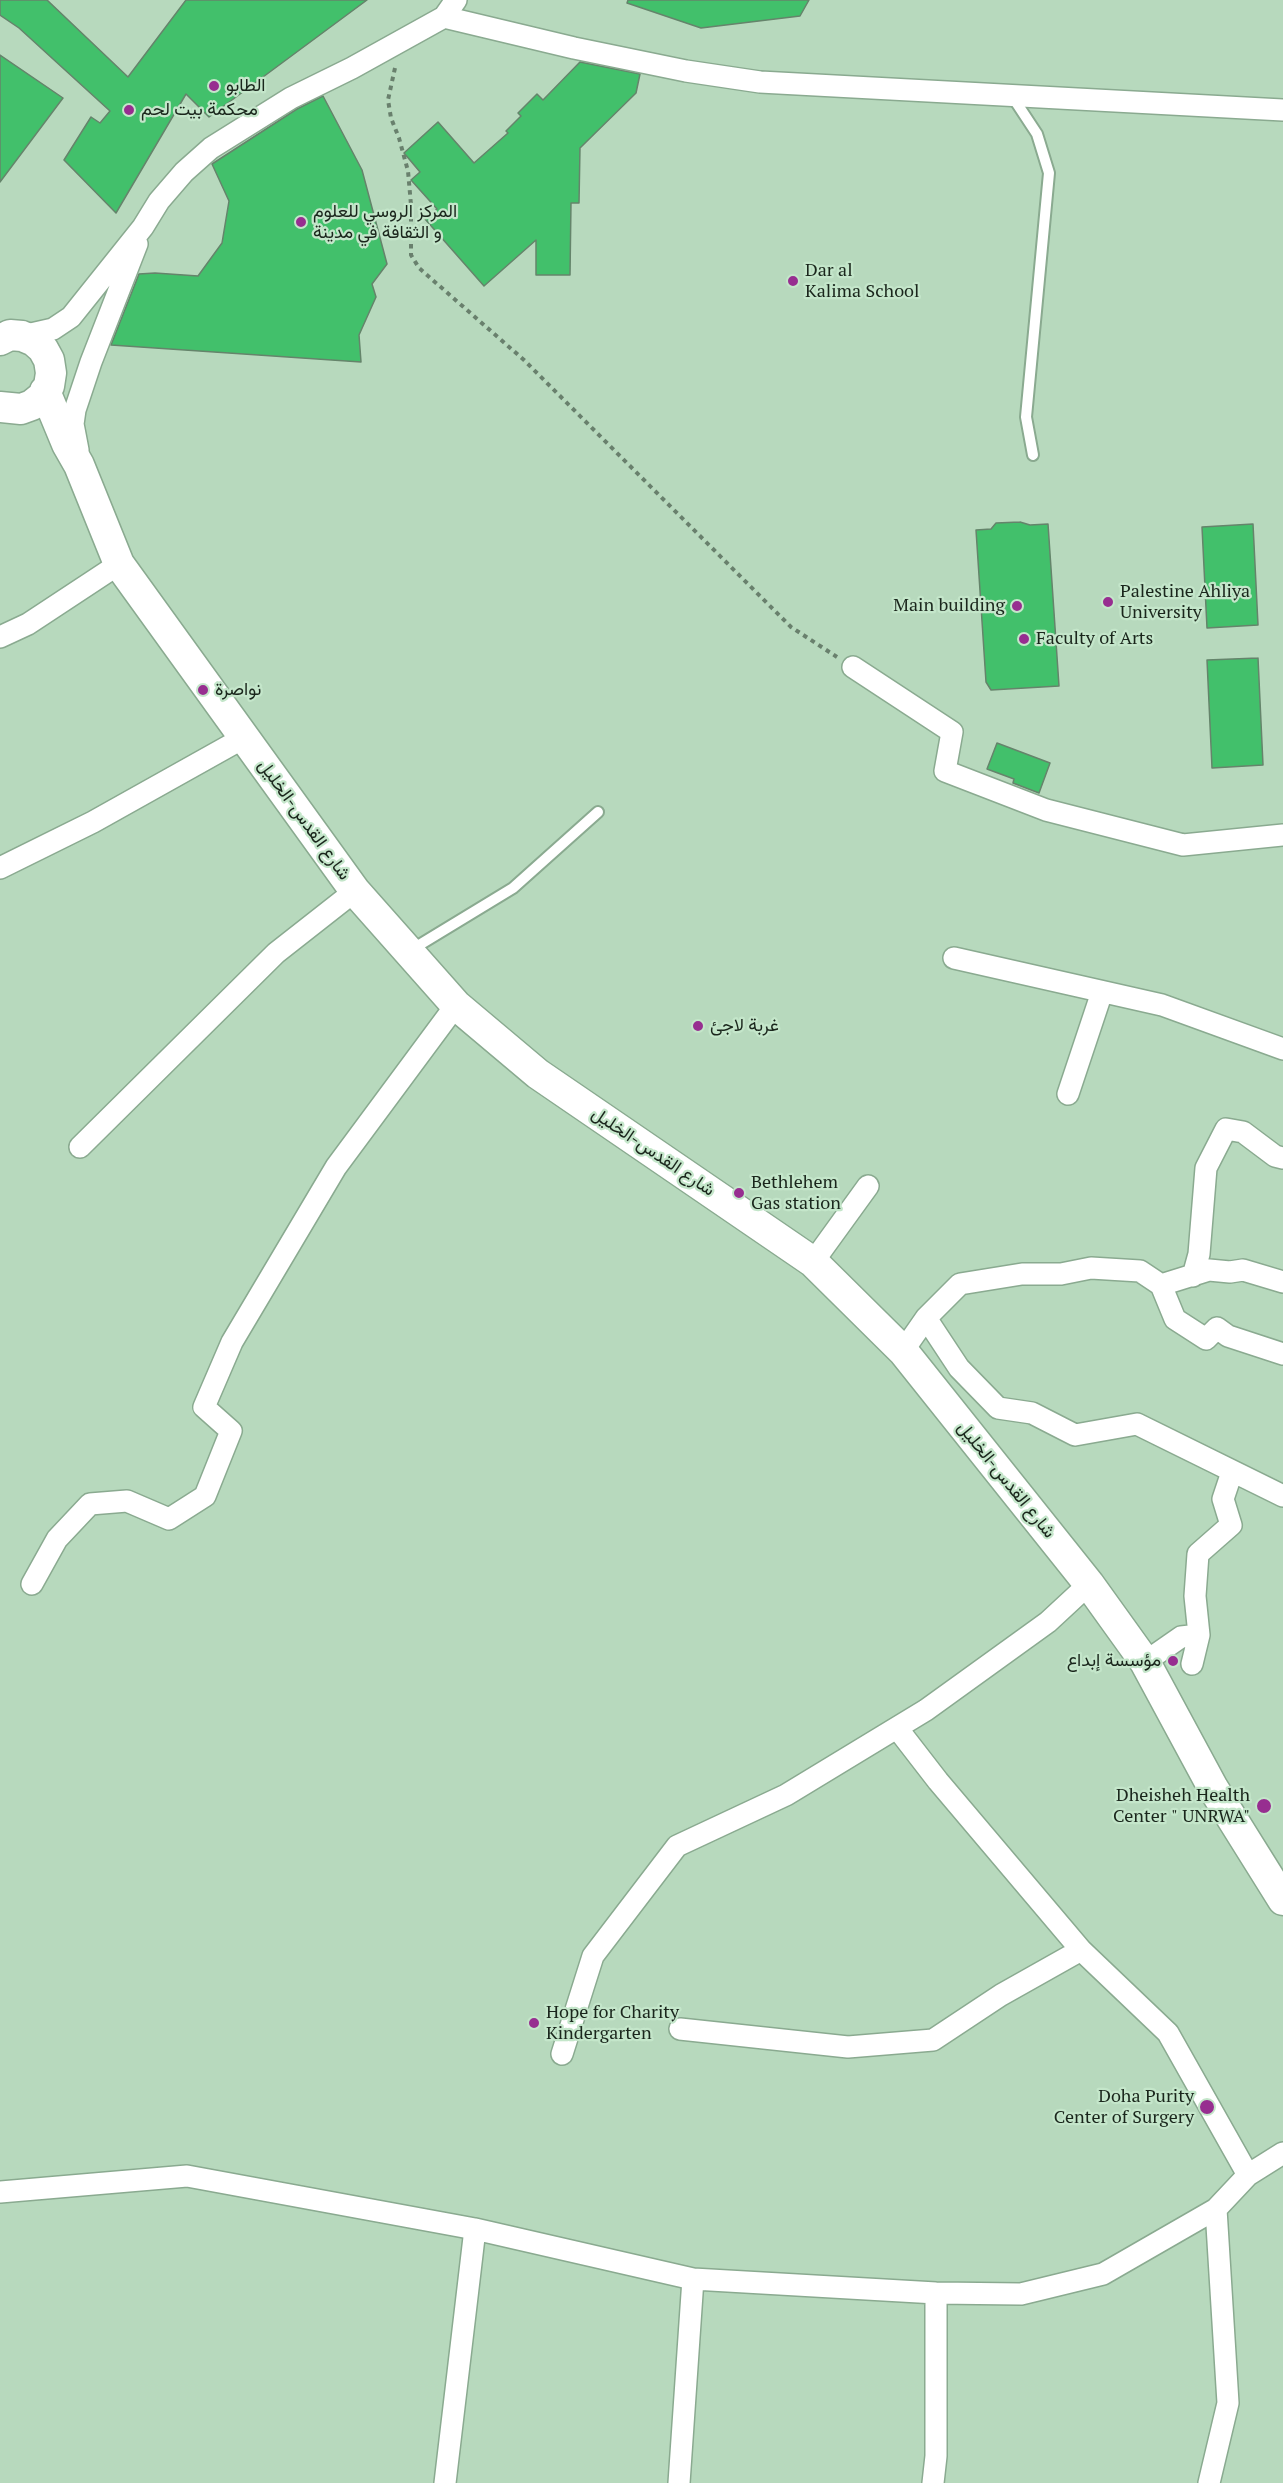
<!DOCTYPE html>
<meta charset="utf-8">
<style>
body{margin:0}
canvas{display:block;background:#b7d9bd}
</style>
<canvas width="1283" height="2483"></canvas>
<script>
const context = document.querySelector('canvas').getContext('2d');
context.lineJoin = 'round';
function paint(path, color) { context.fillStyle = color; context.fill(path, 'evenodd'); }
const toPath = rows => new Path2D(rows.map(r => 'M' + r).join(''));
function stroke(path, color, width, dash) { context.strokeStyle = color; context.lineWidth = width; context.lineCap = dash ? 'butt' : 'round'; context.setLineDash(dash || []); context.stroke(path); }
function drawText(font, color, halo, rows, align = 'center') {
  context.font = font + ' "PT Serif",Vazirmatn,serif'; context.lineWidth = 4.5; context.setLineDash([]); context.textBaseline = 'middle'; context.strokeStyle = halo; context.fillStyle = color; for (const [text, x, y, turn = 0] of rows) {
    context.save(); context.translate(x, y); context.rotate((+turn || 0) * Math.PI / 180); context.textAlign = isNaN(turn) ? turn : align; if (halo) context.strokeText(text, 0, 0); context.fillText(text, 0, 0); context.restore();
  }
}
const building = toPath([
 [0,0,47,0,128,77,186,0,367,0,209,117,186,94,116,213,64,160,91,117,100,123,110,111,19,28,0,15,0,0],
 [628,0,809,0,800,16,701,28,627,3,628,0],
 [0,55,63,98,0,182,0,55],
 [580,62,640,74,636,93,580,148,579,203,571,203,570,275,536,275,536,240,484,286,425,219,437,209,411,180,420,172,404,153,438,122,474,163,508,133,506,131,521,116,518,113,537,94,543,100,580,62],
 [323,96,362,170,387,264,372,284,376,297,359,335,361,362,111,345,139,274,155,273,198,276,222,243,229,201,212,164,297,109,323,96],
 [1020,522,1030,525,1048,524,1059,686,991,690,986,682,976,530,991,529,996,523,1020,522],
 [1253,524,1258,625,1207,628,1202,527,1253,524],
 [1258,658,1263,765,1212,768,1207,660,1258,658],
 [997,743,1050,763,1039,793,1013,783,1014,779,987,769,997,743]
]);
paint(building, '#42c06b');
stroke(building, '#65846b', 1.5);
const lane = toPath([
 [1012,96,1037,134,1049,173,1026,417,1033,455],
 [411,950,513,888,598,812]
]);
const street = toPath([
 [444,17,574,48,686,71,760,82,1283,110],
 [22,336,53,329,71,317,143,227,159,201,184,172,211,148,291,98,352,68,444,17,456,0],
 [78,450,73,424,75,410,91,362,137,244],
 [0,637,28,624,119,564],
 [853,667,952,732,945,771,1046,810,1183,845,1283,835],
 [0,868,93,822,245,737],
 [954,958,1162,1005,1283,1049],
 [1068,1094,1102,992],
 [80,1147,276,953,355,891],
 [813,1262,868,1186],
 [1193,1276,1199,1254,1206,1168,1226,1129,1243,1132,1275,1156,1283,1158],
 [1161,1285,1175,1319,1206,1339,1217,1328,1228,1336,1283,1354],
 [926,1318,959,1368,998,1408,1032,1413,1075,1435,1137,1424,1283,1496],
 [903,1351,926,1318,960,1284,1022,1274,1061,1274,1091,1268,1140,1271,1161,1285,1209,1270,1230,1272,1243,1270,1283,1282],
 [32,1584,57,1539,90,1504,127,1501,169,1519,205,1496,231,1431,204,1407,232,1342,336,1167,456,1005],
 [1145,1662,1181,1637,1199,1635],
 [1192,1664,1199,1635,1195,1596,1198,1554,1231,1525,1223,1499,1232,1472],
 [897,1728,938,1781,1081,1950,1168,2033,1248,2175],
 [680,2029,848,2047,933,2040,1001,1995,1081,1950],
 [562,2054,593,1956,677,1846,786,1795,926,1710,1048,1622,1089,1584],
 [0,2192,187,2176,475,2229,693,2279,936,2293,1021,2294,1103,2274,1216,2209,1248,2175,1283,2153],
 [445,2483,475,2229],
 [679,2483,693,2279],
 [933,2483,936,2456,936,2293],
 [1209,2483,1228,2403,1216,2209]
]);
const secondary = toPath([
 [0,340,10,335,22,336,34,341,43,349,49,360,51,373,49,386,42,397,32,405,21,409,0,407],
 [45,391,67,444,79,465,119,564,355,891,456,1005,538,1074,813,1262,903,1351,1089,1584,1145,1662,1213,1788,1283,1900]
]);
stroke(lane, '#8aaa90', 14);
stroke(street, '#8aaa90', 24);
stroke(secondary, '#8aaa90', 33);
stroke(toPath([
 [395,68,388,100,391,118,399,138,408,171,411,205,411,255,419,268,524,360,791,627,837,657]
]), '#69806d', 4, [4.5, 4.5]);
stroke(lane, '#fff', 10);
stroke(street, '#fff', 21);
stroke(secondary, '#fff', 30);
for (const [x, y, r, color] of [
 [214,86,6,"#972e90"],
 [129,110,6,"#972e90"],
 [301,222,6,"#972e90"],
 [793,281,6,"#972e90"],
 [1108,602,6,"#972e90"],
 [1017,606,6,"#972e90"],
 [1024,639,6,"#972e90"],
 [203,690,6,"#972e90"],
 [698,1026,6,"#972e90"],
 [739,1193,6,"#972e90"],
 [1173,1661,6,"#972e90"],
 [1264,1806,8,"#972e90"],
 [534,2023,6,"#972e90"],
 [1207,2107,8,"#972e90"]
]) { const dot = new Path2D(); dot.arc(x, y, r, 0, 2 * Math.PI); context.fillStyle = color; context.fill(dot); stroke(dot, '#c4e6ca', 2); }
drawText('18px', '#1a261c', '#c4e6ca', [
 ["الطابو",226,86],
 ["محكمة بيت لحم",141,110],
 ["المركز الروسي للعلوم",313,212],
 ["و الثقافة في مدينة",313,233],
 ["Dar al",805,271],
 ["Kalima School",805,292],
 ["Palestine Ahliya",1120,592],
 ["University",1120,613],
 ["Main building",1005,606,"right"],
 ["Faculty of Arts",1036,639],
 ["نواصرة",215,690],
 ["غربة لاجئ",710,1026],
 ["Bethlehem",751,1183],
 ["Gas station",751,1204],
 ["مؤسسة إبداع",1161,1661,"right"],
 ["Dheisheh Health",1250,1796,"right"],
 ["Center \" UNRWA\"",1250,1817,"right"],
 ["Hope for Charity",546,2013],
 ["Kindergarten",546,2034],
 ["Doha Purity",1194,2097,"right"],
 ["Center of Surgery",1194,2118,"right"]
], 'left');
drawText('18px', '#1a261c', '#c4e6ca', [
 ["شارع القدس-الخليل",304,820,54],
 ["شارع القدس-الخليل",653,1152,34],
 ["شارع القدس-الخليل",1006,1480,51]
]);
</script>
